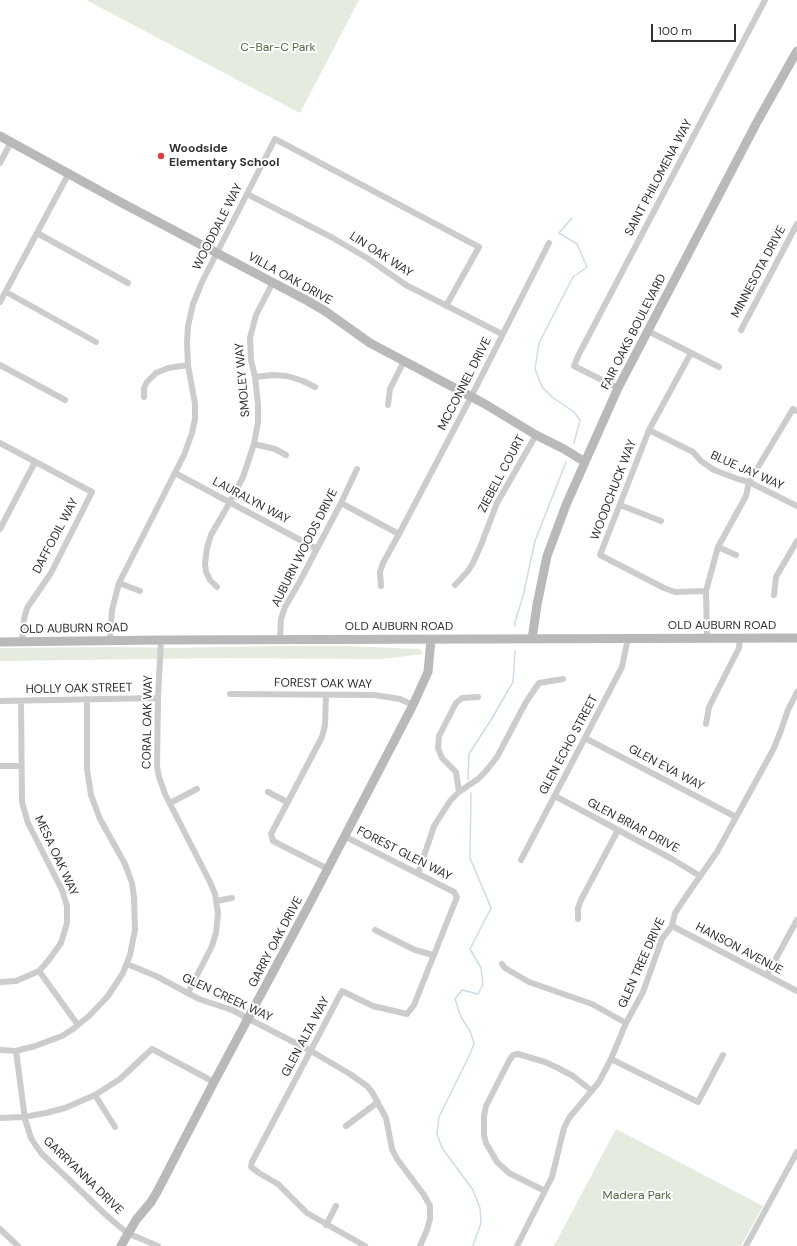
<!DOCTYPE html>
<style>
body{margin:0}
#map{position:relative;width:797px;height:1246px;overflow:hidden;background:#fff;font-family:"DM Sans",sans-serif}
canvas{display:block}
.scale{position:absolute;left:651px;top:24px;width:85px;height:18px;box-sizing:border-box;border:2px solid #2f2f2f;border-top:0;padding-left:5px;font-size:12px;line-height:14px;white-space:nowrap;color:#2f2f2f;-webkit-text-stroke:3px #fff;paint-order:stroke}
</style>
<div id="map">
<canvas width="797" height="1246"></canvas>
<div class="scale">100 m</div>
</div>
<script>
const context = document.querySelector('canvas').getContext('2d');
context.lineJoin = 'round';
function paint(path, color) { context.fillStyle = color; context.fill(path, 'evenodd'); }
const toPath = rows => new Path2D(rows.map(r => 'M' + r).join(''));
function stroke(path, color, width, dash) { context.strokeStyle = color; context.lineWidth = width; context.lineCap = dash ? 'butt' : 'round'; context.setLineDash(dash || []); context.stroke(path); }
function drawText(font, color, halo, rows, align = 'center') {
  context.font = font + ' "DM Sans",sans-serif'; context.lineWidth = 4; context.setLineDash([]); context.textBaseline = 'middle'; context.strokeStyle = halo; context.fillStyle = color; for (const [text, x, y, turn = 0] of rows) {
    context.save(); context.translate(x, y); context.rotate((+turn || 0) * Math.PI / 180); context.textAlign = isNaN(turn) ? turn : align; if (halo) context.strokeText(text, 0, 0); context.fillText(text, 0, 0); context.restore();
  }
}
paint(toPath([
 [88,0,359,0,300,113,88,1],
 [281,646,348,646,420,649,423,654,382,659,217,658,0,661,0,648,117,647,169,648],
 [616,1129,763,1206,741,1246,554,1246]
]), '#e5ebde');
stroke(toPath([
 [572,218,559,233,577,244,587,267,573,277,539,343,535,369,542,387,552,397,574,412,580,420,574,443],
 [515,626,515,622,523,596,535,541,566,462],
 [468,780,469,754,491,720,513,682,515,651],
 [471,793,470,858,491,908,470,949,481,968,483,985,478,994,462,990,455,999,461,1017,470,1031,474,1043,470,1054,439,1117,437,1134,442,1148,473,1190,480,1208,481,1223,473,1246]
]), '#cbddea', 1.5);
stroke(toPath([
 [0,163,11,142],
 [247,194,333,238,367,258,406,285,502,334],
 [37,233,128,283],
 [6,292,96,342],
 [0,302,69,173],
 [741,330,797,224],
 [648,331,719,367],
 [691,353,649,430,600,555,664,588,675,592,706,591],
 [0,365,65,400],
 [255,377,273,375,287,376,303,381,315,387],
 [618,388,574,366,579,354,765,0],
 [144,397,144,388,147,382,156,373,168,368,188,365],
 [388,405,390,389,404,361],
 [649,430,693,452,701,461,714,470,738,479,749,482,797,506],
 [0,443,92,492,51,573,27,608,24,619,22,642],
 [254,444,275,449,286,455],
 [175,473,317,549],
 [341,503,399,534],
 [620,505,661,521],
 [0,529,35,462],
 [718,547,736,555],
 [119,583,140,591],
 [455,585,468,571,473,563,481,545,497,503,536,435],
 [381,586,380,572,383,563,399,534,471,397,549,243],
 [217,587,210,580,206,572,205,564,207,548,211,535,230,502,243,477,254,444,258,422,258,404,255,377,251,360,250,338,256,315,273,282],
 [774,595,776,577,797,541],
 [707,638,706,591,718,547,746,496,749,482,793,409,797,411],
 [280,639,281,619,285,607,299,583,341,503,357,469],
 [110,640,112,610,119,583,184,455,192,433,195,419,195,404,188,365,187,343,188,326,193,304,202,282,275,139,479,247,446,306],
 [161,640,158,698,157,766,159,777,165,794,210,882,215,894,218,913,216,933,212,946,188,993],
 [230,694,374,695,400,699,413,705],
 [326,695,325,725,322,737,271,834,273,841,328,869],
 [0,701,158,698],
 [706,724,709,707,739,648,740,638],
 [585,738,736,817],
 [0,766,21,766],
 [268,792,287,802],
 [459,792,456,772,442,758,438,748,439,736,456,703,462,698,478,697],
 [555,796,672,859,700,876],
 [170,803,197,789],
 [344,836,454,892,457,897,414,1005,407,1014,373,1006,342,991,252,1162,251,1167,259,1173,278,1184,307,1213,365,1246],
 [521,860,622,667,628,638],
 [418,874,434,826,450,801,459,792,478,779,486,771,497,757,526,702,539,683,563,679],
 [216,901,232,898],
 [578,919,578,908,581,900,618,830],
 [672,926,797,991],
 [375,930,415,950,433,955],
 [127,964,156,976,199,999,232,1010,249,1019,311,1051,350,1074,367,1086,372,1092,386,1118,392,1149,397,1159,424,1195,430,1206,430,1219,427,1230,420,1246],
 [502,964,505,968,529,982,592,1004,626,1023],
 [39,971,78,1025],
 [767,975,797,920],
 [0,982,16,981,39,971,48,961,61,943,67,923,67,906,62,890,28,823,22,802,21,701],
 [0,1050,16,1051,35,1046,62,1036,73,1029,89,1016,108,996,123,973,130,955,135,930,134,897,132,883,125,864,100,819,91,795,87,769,87,699],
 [16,1051,25,1119,31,1138,36,1146,42,1154,106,1215,127,1233,158,1246],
 [611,1059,698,1102,723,1055],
 [95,1095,115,1127],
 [0,1118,24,1117,46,1113,65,1108,81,1101,95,1095,120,1079,152,1049,214,1082],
 [346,1126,378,1102],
 [545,1191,509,1173,497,1162,486,1143,484,1135,484,1116,486,1106,509,1061,513,1055,518,1054,545,1062,558,1068,573,1076,592,1091],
 [326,1225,336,1206],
 [0,1229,18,1246],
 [517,1246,552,1177,564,1128,569,1118,599,1082,611,1059,626,1023,643,992,662,939,672,926,675,913,687,895,717,852,773,750,780,733,788,710,797,692],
 [746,1246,797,1152]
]), '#ccc', 6);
stroke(toPath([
 [0,136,122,203,306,300,325,311,370,343,485,404,536,435,564,449,585,462],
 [532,639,537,605,547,556,566,505,585,462,618,388,757,122,797,51],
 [0,642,161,640,797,638],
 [121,1246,136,1220,151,1202,157,1192,214,1082,312,899,413,705,428,672,431,640]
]), '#b9b9b9', 9);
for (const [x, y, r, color] of [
 [161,156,4,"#db3d45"]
]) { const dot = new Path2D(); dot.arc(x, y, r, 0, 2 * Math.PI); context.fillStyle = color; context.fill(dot); stroke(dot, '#fff', 1.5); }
drawText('12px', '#51683f', '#fff', [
 ["C-Bar-C Park",278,48],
 ["Madera Park",637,1196]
]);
drawText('bold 12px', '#2f2f2f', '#fff', [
 ["Woodside",169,149],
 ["Elementary School",169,163]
], 'left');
drawText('12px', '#2f2f2f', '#fff', [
 ["SAINT PHILOMENA WAY",659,178,-62],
 ["WOODDALE WAY",218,227,-63],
 ["LIN OAK WAY",381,255,33],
 ["MINNESOTA DRIVE",759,272,-62],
 ["VILLA OAK DRIVE",290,279,29],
 ["FAIR OAKS BOULEVARD",634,332,-63],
 ["SMOLEY WAY",243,380,-95],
 ["MCCONNEL DRIVE",465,384,-63],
 ["BLUE JAY WAY",747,471,24],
 ["ZIEBELL COURT",502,474,-62],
 ["WOODCHUCK WAY",614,490,-69],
 ["LAURALYN WAY",251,501,28],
 ["DAFFODIL WAY",56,536,-62],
 ["AUBURN WOODS DRIVE",305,548,-63],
 ["OLD AUBURN ROAD",722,626],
 ["OLD AUBURN ROAD",399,627],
 ["OLD AUBURN ROAD",74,629,-1],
 ["FOREST OAK WAY",323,684,1],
 ["HOLLY OAK STREET",79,689,-1],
 ["CORAL OAK WAY",148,722,-89],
 ["GLEN ECHO STREET",569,745,-62],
 ["GLEN EVA WAY",666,768,28],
 ["GLEN BRIAR DRIVE",633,826,28],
 ["FOREST GLEN WAY",404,854,27],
 ["MESA OAK WAY",56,856,65],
 ["GARRY OAK DRIVE",276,942,-62],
 ["HANSON AVENUE",739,949,28],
 ["GLEN TREE DRIVE",642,963,-66],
 ["GLEN CREEK WAY",227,998,25],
 ["GLEN ALTA WAY",306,1037,-62],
 ["GARRYANNA DRIVE",83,1176,44]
]);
</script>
